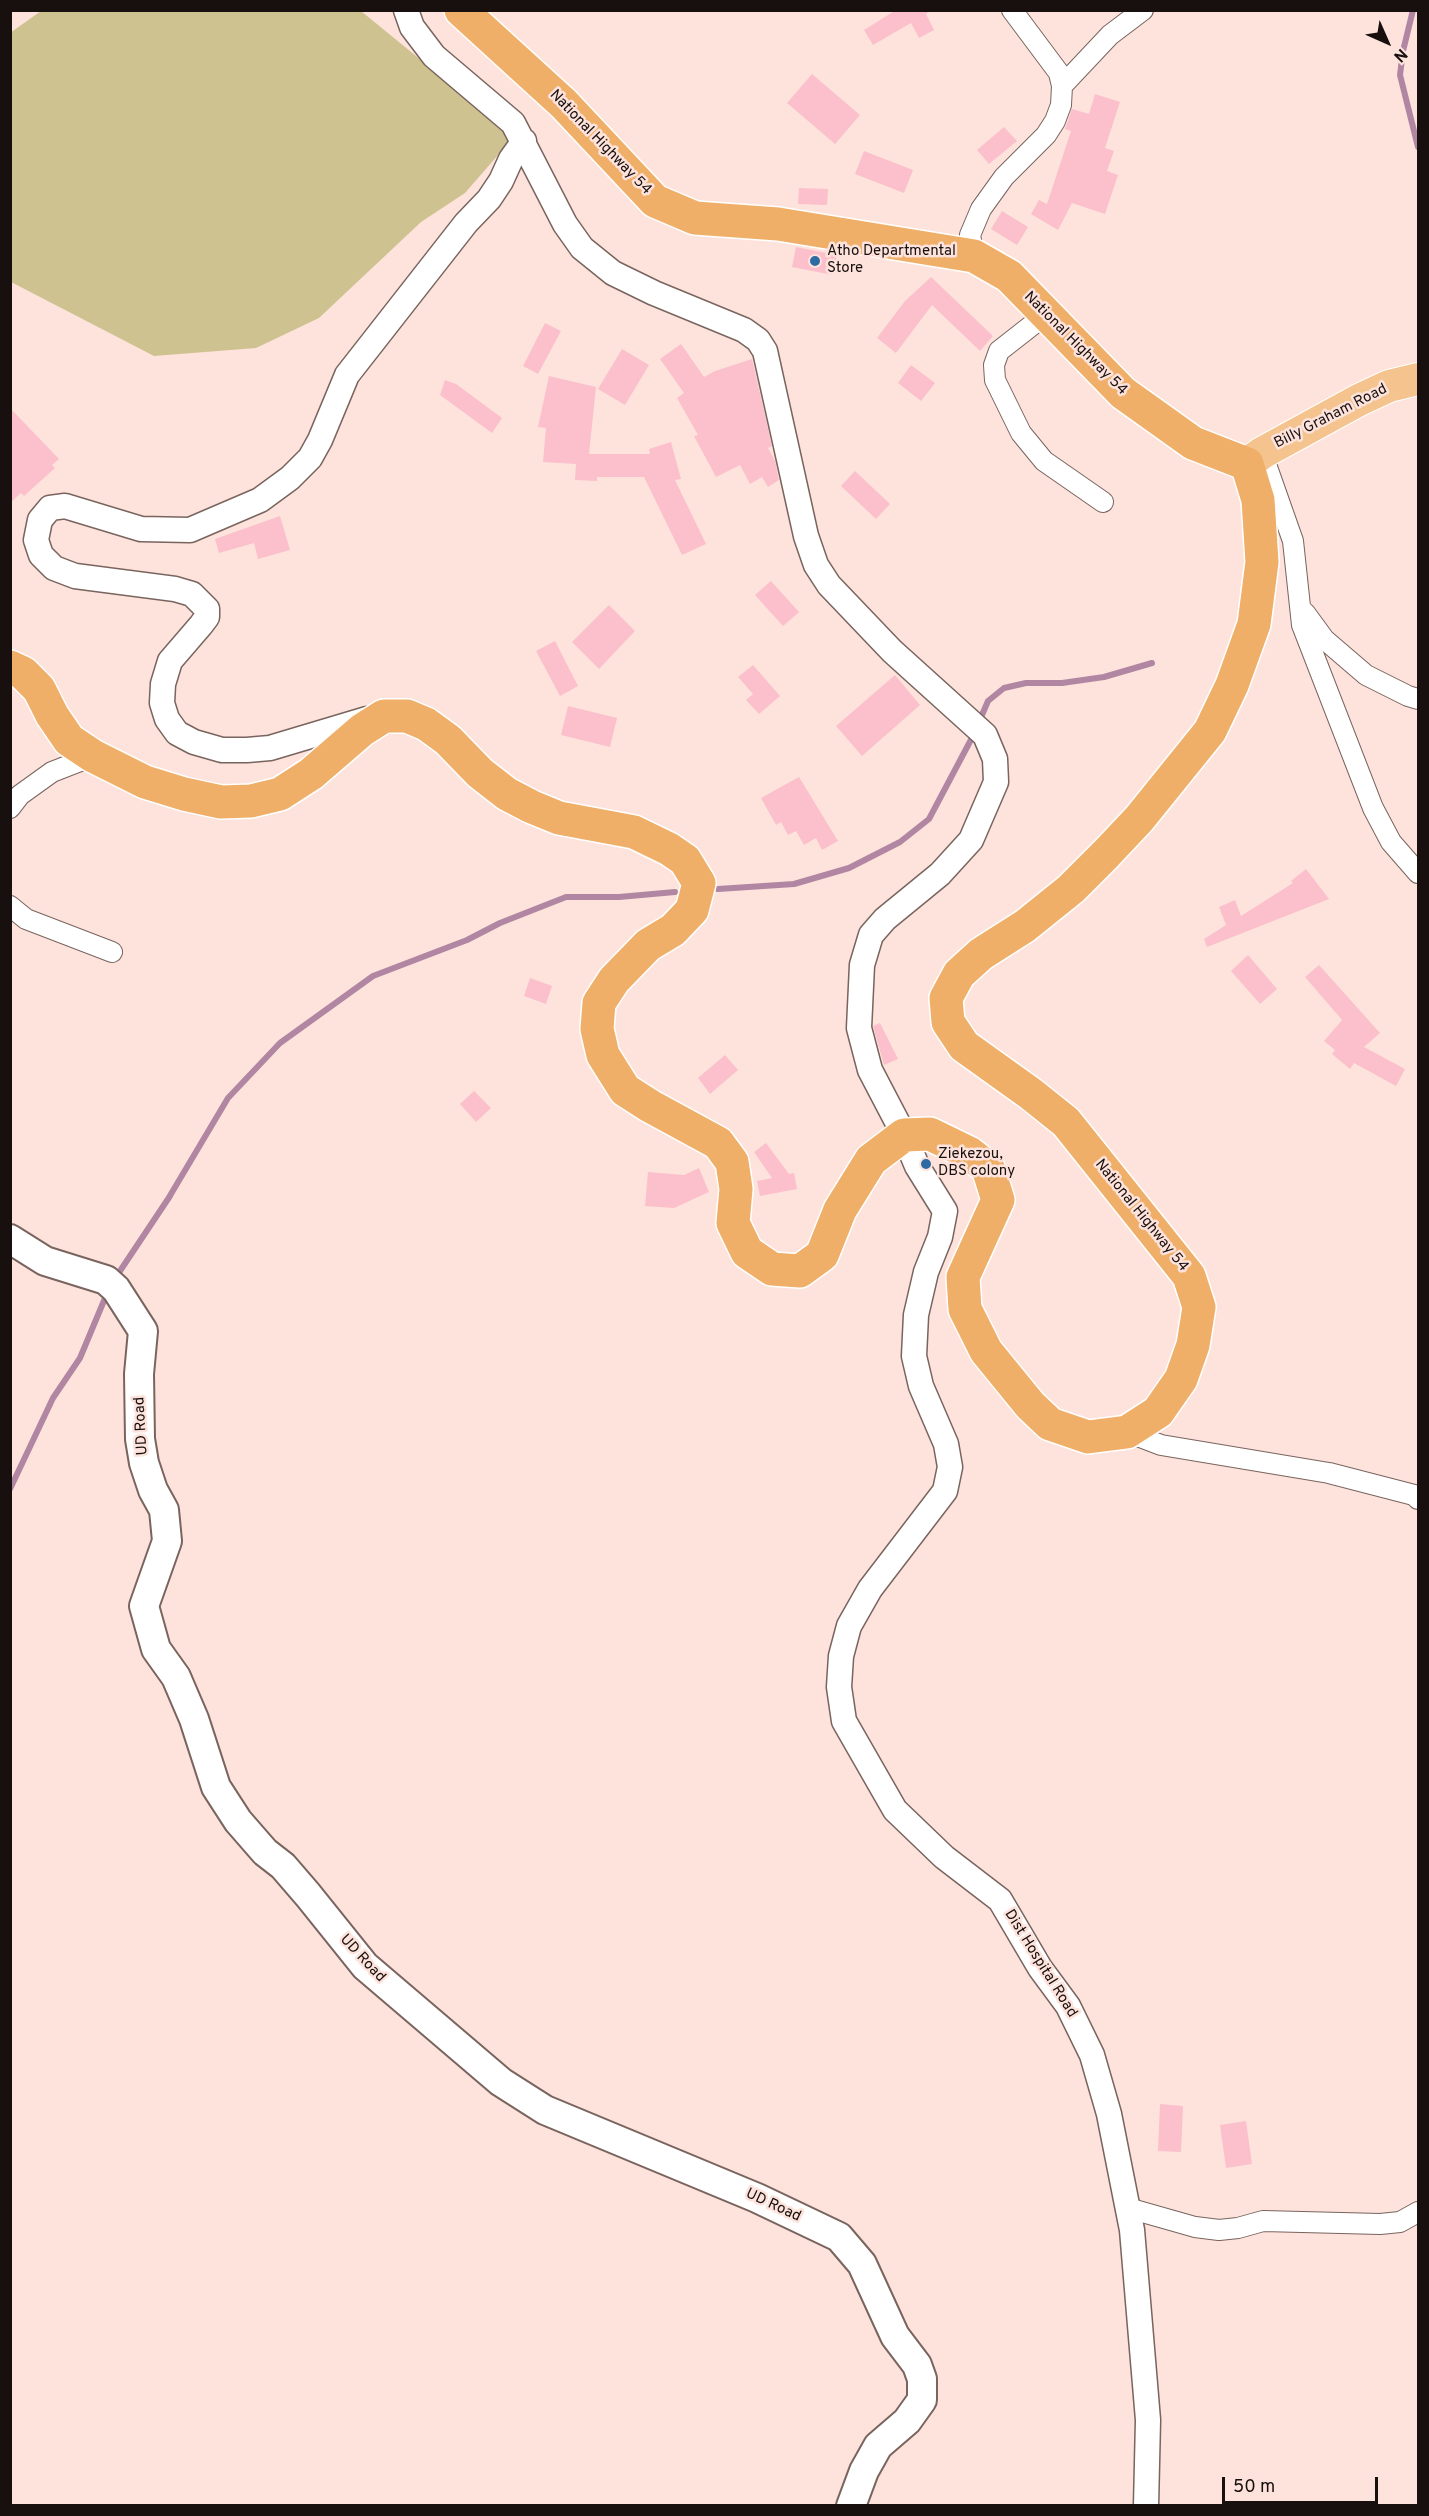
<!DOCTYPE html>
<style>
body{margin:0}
#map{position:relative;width:1429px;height:2516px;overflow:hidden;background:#fde3dc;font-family:Overpass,sans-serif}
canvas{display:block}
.frame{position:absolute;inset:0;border:12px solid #18100e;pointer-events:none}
.north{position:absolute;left:1357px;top:12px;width:60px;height:60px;-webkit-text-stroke:4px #fde3dc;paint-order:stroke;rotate:135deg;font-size:16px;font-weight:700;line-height:24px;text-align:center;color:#18100e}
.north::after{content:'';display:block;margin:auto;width:21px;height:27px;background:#18100e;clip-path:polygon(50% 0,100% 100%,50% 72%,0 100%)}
.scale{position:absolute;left:1222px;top:2477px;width:156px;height:27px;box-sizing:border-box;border:3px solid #18100e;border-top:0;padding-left:8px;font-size:18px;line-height:21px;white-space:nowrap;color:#18100e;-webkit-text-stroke:4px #fde3dc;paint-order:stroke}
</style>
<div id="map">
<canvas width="1429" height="2516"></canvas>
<div class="frame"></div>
<div class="north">N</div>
<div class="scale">50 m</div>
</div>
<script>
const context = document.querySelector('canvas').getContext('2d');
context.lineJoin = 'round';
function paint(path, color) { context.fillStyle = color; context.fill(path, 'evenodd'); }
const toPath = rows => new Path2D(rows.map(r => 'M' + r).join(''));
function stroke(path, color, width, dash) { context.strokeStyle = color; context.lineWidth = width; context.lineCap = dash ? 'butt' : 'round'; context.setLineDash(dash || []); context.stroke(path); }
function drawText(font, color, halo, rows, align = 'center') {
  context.font = font + ' Overpass,sans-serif'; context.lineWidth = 5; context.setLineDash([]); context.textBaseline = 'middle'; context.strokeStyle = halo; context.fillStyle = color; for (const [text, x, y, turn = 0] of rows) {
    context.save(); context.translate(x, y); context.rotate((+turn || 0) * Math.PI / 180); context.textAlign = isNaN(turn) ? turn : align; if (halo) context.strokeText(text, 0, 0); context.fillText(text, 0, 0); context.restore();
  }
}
paint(toPath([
 [41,11,361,11,460,92,512,139,465,193,421,222,319,318,256,348,154,356,11,282,10,33]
]), '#cfc291');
stroke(toPath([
 [1413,10,1403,51,1400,75,1418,147],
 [979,722,988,701,1004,688,1026,683,1062,683,1104,677,1152,663],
 [718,889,794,884,849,868,900,842,929,819,974,734],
 [168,1199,228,1098,280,1043,373,976,467,940,500,923,566,897,619,897,675,892],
 [116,1277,170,1196],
 [10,1489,53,1398,80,1358,108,1291]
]), '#b186a2', 6);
paint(toPath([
 [896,10,931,10,926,14,934,30,919,38,911,23,873,45,864,30],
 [812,74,860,115,835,144,787,103],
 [1095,94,1120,102,1105,148,1114,151,1107,171,1118,175,1105,214,1072,203,1058,230,1031,214,1039,200,1047,204,1071,131,1065,129,1072,109,1089,114],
 [1004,127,1017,141,989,164,977,150],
 [864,151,913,170,904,193,855,174],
 [799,188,828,189,827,205,798,204],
 [1002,211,1028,227,1017,245,991,229],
 [796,247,837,255,833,275,792,267],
 [931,277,993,336,980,351,932,305,896,353,877,338,905,301],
 [545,323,561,331,538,374,523,366],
 [681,344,704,377,715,371,752,359,772,446,768,448,775,461,779,480,768,487,762,477,750,484,740,465,716,477,694,436,698,435,677,398,684,393,660,359],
 [622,349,649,365,625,405,598,389],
 [911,365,935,383,921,401,898,383],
 [549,376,596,387,589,454,650,454,649,449,671,442,681,479,675,480,706,544,682,555,644,477,597,477,597,481,575,480,576,464,543,462,546,428,538,427],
 [445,380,456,384,502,418,492,433,440,395],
 [10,408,59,459,52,465,55,468,24,496,21,493,10,503],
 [855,471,890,504,876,519,841,486],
 [280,516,290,550,258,559,254,543,219,553,215,539],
 [771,581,799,612,783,626,755,595],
 [609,605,635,631,599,669,572,642],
 [555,641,578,686,560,696,536,651],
 [753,665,780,696,759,714,746,700,753,694,738,677],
 [895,675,920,705,862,756,836,726],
 [568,706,617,718,610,747,561,735],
 [799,777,838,841,822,850,816,838,804,845,796,831,788,835,781,822,776,825,761,798],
 [1306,869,1329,899,1207,947,1204,939,1226,925,1219,907,1235,900,1241,916,1293,883,1291,881],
 [1248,955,1277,989,1260,1004,1231,971],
 [1319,965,1380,1033,1364,1047,1405,1069,1396,1086,1354,1063,1350,1069,1332,1054,1335,1050,1324,1041,1342,1020,1305,977],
 [530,978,552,986,546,1004,524,996],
 [880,1023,898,1059,884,1065,873,1026],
 [725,1055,738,1070,710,1094,698,1078],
 [474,1091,491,1108,476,1122,460,1104],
 [766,1143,789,1174,794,1173,797,1189,760,1196,757,1181,772,1178,754,1152],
 [699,1168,709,1192,674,1208,645,1206,648,1172,684,1175],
 [1160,2104,1183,2106,1181,2152,1158,2151],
 [1246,2121,1252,2164,1226,2168,1220,2125]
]), '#fbc0cb');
const minor = toPath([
 [1062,86,1110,35,1143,10],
 [974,256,970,235,981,209,1004,177,1046,135,1055,121,1061,105,1062,86,1059,73,1012,10],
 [1045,315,999,351,994,365,995,380,1021,433,1044,461,1103,502],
 [1262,453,1293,541,1302,625,1373,808,1391,842,1418,873],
 [1305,613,1324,639,1366,675,1408,696,1418,699],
 [10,808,20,795,52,772,93,756],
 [10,906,26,919,112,952],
 [1127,1432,1161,1445,1329,1473,1414,1495,1418,1499],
 [1128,2208,1195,2227,1219,2230,1238,2228,1263,2221,1380,2224,1400,2222,1418,2212]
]);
const tertiary = toPath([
 [406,10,412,27,434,56,513,123,565,224,582,248,613,273,654,293,744,330,758,340,765,351,806,536,816,565,829,585,892,651,985,735,995,759,996,782,971,840,940,874,885,919,871,935,862,965,859,1028,870,1070,904,1135,917,1166,945,1211,940,1237,926,1272,916,1315,914,1356,921,1386,946,1444,950,1467,945,1491,870,1589,849,1626,841,1656,839,1687,844,1721,895,1810,944,1857,1000,1900,1040,1968,1068,2006,1092,2055,1109,2114,1132,2230,1148,2420,1146,2506],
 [367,719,270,748,247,750,222,750,194,742,177,733,167,719,162,703,163,684,170,661,201,625,207,617,207,609,192,594,175,589,75,576,54,568,41,555,36,540,40,520,50,508,65,506,141,529,190,530,260,500,290,478,310,458,320,440,347,375,466,223,489,199,501,181,511,159,524,141]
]);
const secondary = toPath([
 [10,1239,45,1261,106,1280,116,1289,143,1331,139,1374,140,1439,144,1463,153,1490,164,1510,167,1541,144,1606,156,1649,176,1677,194,1719,216,1787,238,1821,265,1852,283,1866,308,1895,365,1966,501,2082,545,2110,757,2198,839,2237,862,2264,895,2336,917,2365,922,2379,922,2400,907,2421,878,2446,864,2471,851,2506]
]);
const primary = toPath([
 [1247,464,1262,453,1359,400,1389,386,1418,379]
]);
const trunk = toPath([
 [10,667,23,673,39,689,52,715,69,740,93,756,145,782,184,794,221,802,251,801,280,794,311,774,362,730,384,716,407,716,426,724,448,740,480,773,507,794,532,807,559,818,634,832,669,849,685,860,699,883,692,910,673,930,648,945,614,980,599,1003,597,1029,603,1055,625,1090,650,1106,718,1143,732,1162,736,1189,733,1223,747,1252,772,1269,800,1271,822,1255,840,1210,871,1160,904,1135,930,1134,969,1153,988,1168,998,1200,963,1277,965,1309,986,1351,1030,1405,1050,1424,1088,1437,1127,1432,1158,1412,1181,1379,1193,1345,1199,1307,1189,1276,1066,1122,1031,1094,964,1046,948,1022,946,998,959,974,981,954,1025,926,1071,889,1106,854,1139,819,1210,731,1232,685,1254,624,1262,562,1258,500,1247,464,1193,443,1123,393,1009,276,974,256,778,224,695,218,655,201,564,104,461,10]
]);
stroke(minor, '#79645e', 22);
stroke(tertiary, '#79645e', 27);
stroke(secondary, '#79645e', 32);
stroke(primary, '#fff', 34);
stroke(trunk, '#fff', 36);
stroke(minor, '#fff', 20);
stroke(tertiary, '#fff', 24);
stroke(secondary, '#fff', 28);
stroke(primary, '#f4c38e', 32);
stroke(trunk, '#f0af68', 33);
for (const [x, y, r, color] of [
 [815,261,6,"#2f6ba3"],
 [926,1164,6,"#2f6ba3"]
]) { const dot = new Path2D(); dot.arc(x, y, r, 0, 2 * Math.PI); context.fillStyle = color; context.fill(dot); stroke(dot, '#fde3dc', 2); }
drawText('15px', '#18100e', '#fde3dc', [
 ["National Highway 54",600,143,46],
 ["National Highway 54",1075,344,45],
 ["Billy Graham Road",1331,417,-27],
 ["National Highway 54",1141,1216,51],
 ["UD Road",142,1426,-93],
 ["UD Road",362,1959,47],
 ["Dist Hospital Road",1040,1964,58],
 ["UD Road",773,2206,25]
]);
drawText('15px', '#18100e', '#fde3dc', [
 ["Atho Departmental",827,252],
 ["Store",827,269],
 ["Ziekezou,",938,1155],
 ["DBS colony",938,1172]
], 'left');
</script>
